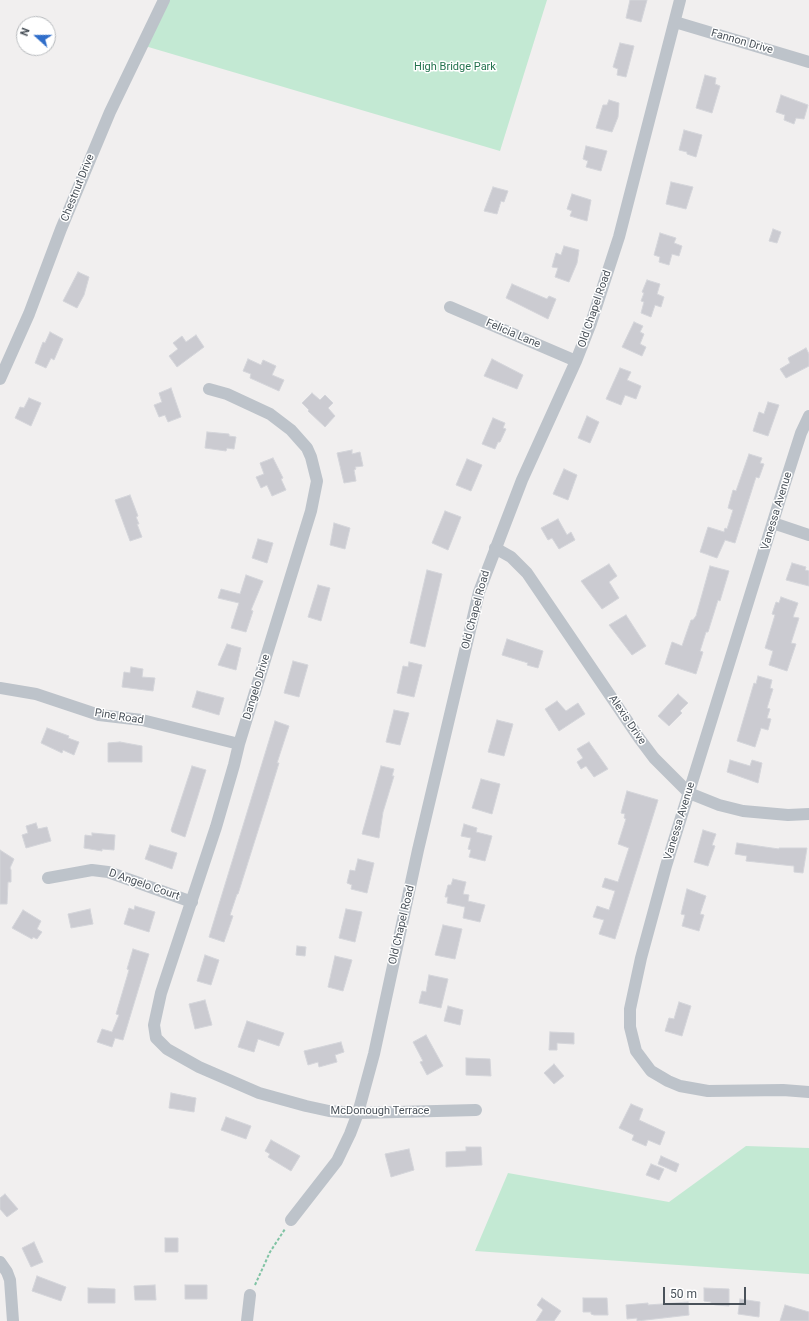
<!DOCTYPE html>
<style>
body{margin:0}
#map{position:relative;width:809px;height:1321px;overflow:hidden;background:#f1efef;font-family:Roboto,sans-serif}
canvas{display:block}
.north{position:absolute;left:16px;top:16px;width:40px;height:40px;box-sizing:border-box;background:#fff;border:1px solid #b7babd;border-radius:50%;rotate:291deg;font-size:11px;font-weight:700;line-height:16px;text-align:center;color:#4a525a}
.north::after{content:'';display:block;margin:auto;width:14px;height:18px;background:#306eca;clip-path:polygon(50% 0,100% 100%,50% 72%,0 100%)}
.scale{position:absolute;left:663px;top:1287px;width:83px;height:18px;box-sizing:border-box;border:2px solid #4a525a;border-top:0;padding-left:5px;font-size:12px;line-height:14px;white-space:nowrap;color:#4a525a;-webkit-text-stroke:3px #fff;paint-order:stroke}
</style>
<div id="map">
<canvas width="809" height="1321"></canvas>
<div class="north">N</div>
<div class="scale">50 m</div>
</div>
<script>
const context = document.querySelector('canvas').getContext('2d');
context.lineJoin = 'round';
function paint(path, color) { context.fillStyle = color; context.fill(path, 'evenodd'); }
const toPath = rows => new Path2D(rows.map(r => 'M' + r).join(''));
function stroke(path, color, width, dash) { context.strokeStyle = color; context.lineWidth = width; context.lineCap = dash ? 'butt' : 'round'; context.setLineDash(dash || []); context.stroke(path); }
function drawText(font, color, halo, rows, align = 'center') {
  context.font = font + ' Roboto,sans-serif'; context.lineWidth = 3; context.setLineDash([]); context.textBaseline = 'middle'; context.strokeStyle = halo; context.fillStyle = color; for (const [text, x, y, turn = 0] of rows) {
    context.save(); context.translate(x, y); context.rotate((+turn || 0) * Math.PI / 180); context.textAlign = isNaN(turn) ? turn : align; if (halo) context.strokeText(text, 0, 0); context.fillText(text, 0, 0); context.restore();
  }
}
paint(toPath([
 [168,0,547,0,500,151,145,46],
 [746,1146,809,1148,809,1274,475,1251,508,1173,669,1202]
]), '#c3e9d3');
const building = toPath([
 [630,0,647,0,641,22,626,18,630,0],
 [620,43,634,46,626,77,617,75,618,69,613,67,620,43],
 [705,75,716,78,715,84,720,86,712,113,696,108,705,75],
 [781,95,808,105,804,119,796,118,794,124,784,120,785,115,776,112,781,95],
 [609,100,619,103,618,117,612,132,596,128,603,105,607,105,609,100],
 [684,130,702,135,696,157,687,154,687,152,679,150,684,130],
 [586,146,607,151,601,171,586,167,588,161,583,159,586,146],
 [671,182,693,187,686,209,666,204,671,182],
 [493,187,508,191,504,202,501,201,497,214,484,211,493,187],
 [572,194,591,200,587,221,570,216,572,211,567,209,572,194],
 [773,229,781,232,777,243,769,241,773,229],
 [660,233,676,238,674,243,682,246,679,256,672,254,669,265,659,262,660,257,654,255,660,233],
 [564,246,579,250,577,263,569,282,555,277,558,268,552,267,556,253,561,255,564,246],
 [78,272,89,277,84,295,77,308,63,301,78,272],
 [647,280,660,284,657,294,664,297,661,307,655,305,651,317,641,313,644,302,641,301,644,293,642,292,647,280],
 [512,284,547,299,549,296,556,299,548,319,506,298,512,284],
 [634,322,643,326,640,332,644,334,640,344,646,347,642,356,622,347,634,322],
 [50,332,63,339,54,360,51,358,46,368,35,363,43,342,45,343,50,332],
 [196,335,204,347,177,367,169,356,178,349,173,343,182,336,186,342,196,335],
 [806,348,809,354,809,366,786,378,780,369,790,363,788,358,806,348],
 [248,359,261,365,263,360,276,366,272,375,284,380,279,391,250,378,251,374,243,371,248,359],
 [492,359,523,375,517,389,484,376,492,359],
 [620,368,631,372,627,380,641,386,636,399,625,395,621,405,606,399,620,368],
 [171,388,181,417,168,422,165,415,159,417,154,405,162,402,159,393,171,388],
 [312,393,320,400,325,395,333,403,328,408,335,416,325,427,308,411,309,410,302,403,312,393],
 [29,398,41,403,31,426,15,418,20,407,24,408,29,398],
 [768,402,779,405,768,436,753,431,759,412,764,414,768,402],
 [587,416,599,422,590,443,578,438,587,416],
 [493,418,505,423,503,428,506,429,500,442,498,442,495,449,482,444,493,418],
 [207,432,229,434,229,436,236,437,234,449,227,448,226,451,205,448,207,432],
 [352,450,352,454,360,452,363,466,355,467,356,469,354,470,356,481,344,483,337,453,352,450],
 [749,454,762,458,760,463,764,464,759,478,756,477,735,543,725,540,717,558,700,552,708,527,724,532,725,528,727,529,733,510,728,508,733,490,736,491,749,454],
 [273,458,283,478,281,479,286,490,272,496,267,485,261,488,256,477,264,474,260,463,273,458],
 [467,459,482,465,471,491,456,485,467,459],
 [564,469,577,475,568,500,553,494,564,469],
 [130,495,138,516,136,517,139,524,137,524,142,537,130,541,115,500,130,495],
 [445,511,461,517,448,550,432,543,445,511],
 [558,519,567,535,571,532,575,540,559,549,552,538,548,540,541,528,558,519],
 [334,523,350,528,345,549,330,545,334,523],
 [258,539,273,543,267,563,252,558,258,539],
 [792,563,806,567,805,570,809,571,809,586,786,580,792,563],
 [609,564,617,576,609,582,619,598,602,609,581,581,609,564],
 [710,566,729,571,720,601,718,600,708,632,706,632,700,651,703,652,696,674,665,664,672,642,682,646,691,620,693,620,696,616,710,566],
 [427,570,442,574,425,647,410,643,427,570],
 [246,575,263,581,251,610,253,611,246,632,231,628,239,603,218,598,221,589,240,594,246,575],
 [318,585,330,588,321,621,308,617,318,585],
 [781,597,798,603,793,617,799,618,791,643,796,644,787,671,769,665,773,651,765,648,775,615,772,614,776,602,779,603,781,597],
 [626,615,646,646,632,655,609,625,626,615],
 [507,639,543,651,538,668,527,665,528,663,502,655,507,639],
 [227,644,241,648,236,670,218,665,227,644],
 [293,661,308,665,299,697,284,693,293,661],
 [409,662,422,665,414,697,397,693,403,666,408,667,409,662],
 [131,667,143,669,142,677,155,678,153,691,122,687,124,672,130,673,131,667],
 [758,676,772,680,770,688,773,689,767,708,770,709,767,718,771,719,768,730,761,728,755,747,737,741,754,683,756,684,758,676],
 [197,691,224,698,219,715,192,707,197,691],
 [678,694,688,703,680,711,682,713,669,726,658,716,678,694],
 [557,701,566,711,578,703,585,714,559,731,545,709,557,701],
 [394,710,409,713,400,745,386,742,394,710],
 [497,720,513,724,504,756,488,752,497,720],
 [275,721,289,726,277,763,279,763,267,802,238,894,237,894,230,915,233,916,224,942,209,937,275,721],
 [47,728,69,736,68,738,79,742,74,755,63,750,62,753,41,743,47,728],
 [120,742,142,746,142,762,108,762,108,743,120,742],
 [589,742,608,769,594,777,586,766,581,769,577,762,583,758,577,749,589,742],
 [730,760,750,766,752,760,762,763,758,783,727,772,730,760],
 [192,766,206,770,185,837,172,832,171,830,192,766],
 [381,766,394,769,392,776,394,776,383,812,379,838,362,834,381,766],
 [481,779,500,784,492,814,472,808,481,779],
 [627,791,658,800,615,939,599,934,604,920,593,917,597,906,609,910,615,891,602,887,605,878,618,882,629,848,618,844,626,819,624,818,625,814,621,813,627,791],
 [36,823,38,829,47,827,51,841,26,848,22,835,28,833,26,826,36,823],
 [464,824,477,828,476,832,492,836,485,861,469,857,471,850,468,849,471,838,461,836,464,824],
 [703,830,716,834,712,845,715,846,708,866,694,862,703,830],
 [92,833,115,835,114,850,102,849,102,851,84,848,85,835,92,836,92,833],
 [737,843,779,849,779,848,807,848,803,873,794,872,794,866,746,861,747,856,735,854,737,843],
 [150,845,177,853,172,869,145,859,150,845],
 [0,850,14,859,10,868,11,870,11,882,8,882,7,904,0,904,0,850],
 [358,859,374,863,367,893,351,889,352,885,347,883,350,870,355,871,358,859],
 [453,879,466,882,463,894,469,895,468,901,485,905,480,922,463,918,465,907,447,903,448,897,445,897,448,885,451,885,453,879],
 [687,889,706,896,700,914,704,915,699,931,682,926,685,915,681,914,687,889],
 [135,906,155,912,149,932,124,924,129,908,134,910,135,906],
 [90,909,93,924,71,928,68,914,90,909],
 [346,909,362,912,355,942,339,938,346,909],
 [23,910,41,921,37,929,42,932,37,939,33,937,32,939,12,928,23,910],
 [443,925,462,929,455,959,435,955,443,925],
 [297,946,306,947,305,956,296,955,297,946],
 [133,949,149,954,123,1040,115,1038,112,1047,97,1042,102,1029,112,1032,119,1015,116,1014,129,970,127,969,133,949],
 [205,955,219,960,211,985,197,981,205,955],
 [335,956,352,960,343,991,328,987,335,956],
 [429,975,448,979,441,1008,419,1003,422,991,426,992,429,975],
 [205,1000,212,1025,195,1029,189,1004,205,1000],
 [679,1002,691,1006,682,1036,665,1031,669,1018,674,1019,679,1002],
 [448,1006,463,1010,460,1025,444,1021,448,1006],
 [247,1021,284,1033,279,1046,258,1039,254,1052,238,1047,247,1021],
 [550,1032,574,1033,574,1044,557,1043,557,1050,549,1050,550,1032],
 [426,1035,443,1066,427,1075,420,1062,423,1061,413,1042,426,1035],
 [341,1042,344,1052,335,1055,337,1062,319,1067,318,1062,308,1065,304,1051,341,1042],
 [466,1058,490,1059,491,1076,466,1075,466,1058],
 [554,1064,564,1076,554,1084,544,1073,554,1064],
 [171,1093,196,1098,194,1112,169,1108,171,1093],
 [631,1104,643,1109,639,1120,665,1132,660,1145,648,1140,646,1146,632,1140,634,1135,619,1128,631,1104],
 [226,1117,251,1126,246,1139,221,1130,226,1117],
 [271,1140,300,1156,291,1171,268,1157,270,1154,265,1151,271,1140],
 [466,1147,481,1147,482,1165,446,1167,446,1152,466,1151,466,1147],
 [409,1149,414,1170,391,1177,385,1154,409,1149],
 [661,1156,679,1164,676,1172,658,1164,661,1156],
 [651,1164,664,1169,659,1180,646,1175,651,1164],
 [5,1194,18,1209,7,1217,0,1209,0,1198,5,1194],
 [165,1238,178,1238,178,1252,165,1252,165,1238],
 [34,1242,43,1262,31,1267,22,1248,34,1242],
 [37,1276,66,1287,61,1301,32,1291,37,1276],
 [155,1285,156,1300,135,1300,134,1286,155,1285],
 [185,1285,207,1285,207,1299,185,1299,185,1285],
 [88,1288,115,1289,115,1303,88,1303,88,1288],
 [704,1288,729,1289,729,1306,716,1305,711,1304,711,1302,704,1301,704,1288],
 [542,1298,561,1311,554,1321,536,1321,543,1310,537,1305,542,1298],
 [583,1298,607,1298,608,1315,594,1315,591,1314,591,1312,583,1312,583,1298],
 [740,1299,760,1302,759,1317,738,1314,740,1299],
 [688,1302,689,1315,637,1321,637,1318,627,1319,626,1305,648,1303,648,1305,688,1302],
 [785,1305,809,1312,809,1321,780,1321,785,1305]
]);
paint(building, '#cbcbd1');
stroke(building, '#d4d5da', 1);
stroke(toPath([
 [255,1285,270,1252,285,1229]
]), '#80c3a4', 2, [3, 2]);
stroke(toPath([
 [675,22,809,62],
 [450,307,576,361],
 [0,379,29,314,61,229,110,112,164,0],
 [209,389,227,394,270,414,291,430,307,448,311,457,317,481,311,511,239,744,234,765,216,827,161,993,154,1025,156,1038,167,1049,199,1067,259,1093,306,1106,329,1111,358,1113,476,1110],
 [809,416,801,433,785,483,666,866,641,958,630,1009,630,1027,636,1051,651,1071,668,1081,680,1086,708,1091,783,1090,809,1092],
 [773,523,809,535],
 [495,548,511,557,527,573,639,738,654,758,689,793,719,805,743,811,788,815,809,814],
 [0,688,36,694,99,715,142,720,239,744],
 [48,878,92,870,108,872,192,902],
 [291,1220,337,1161,350,1134,358,1113,374,1054,418,850,479,592,522,480,576,361,591,323,619,237,680,0],
 [0,1262,7,1272,10,1280,13,1321],
 [247,1321,250,1295]
]), '#bdc3ca', 12);
drawText('11px', '#4a525a', '#fff', [
 ["Fannon Drive",742,42,16],
 ["Chestnut Drive",78,188,-68],
 ["Old Chapel Road",595,309,-71],
 ["Felicia Lane",513,334,23],
 ["Vanessa Avenue",777,511,-73],
 ["Old Chapel Road",476,610,-75],
 ["Dangelo Drive",257,687,-73],
 ["Pine Road",119,717,9],
 ["Alexis Drive",627,720,56],
 ["Vanessa Avenue",680,821,-73],
 ["D Angelo Court",144,885,19],
 ["Old Chapel Road",402,925,-77],
 ["McDonough Terrace",380,1111]
]);
drawText('11px', '#23734e', '#fff', [
 ["High Bridge Park",455,67]
]);
</script>
